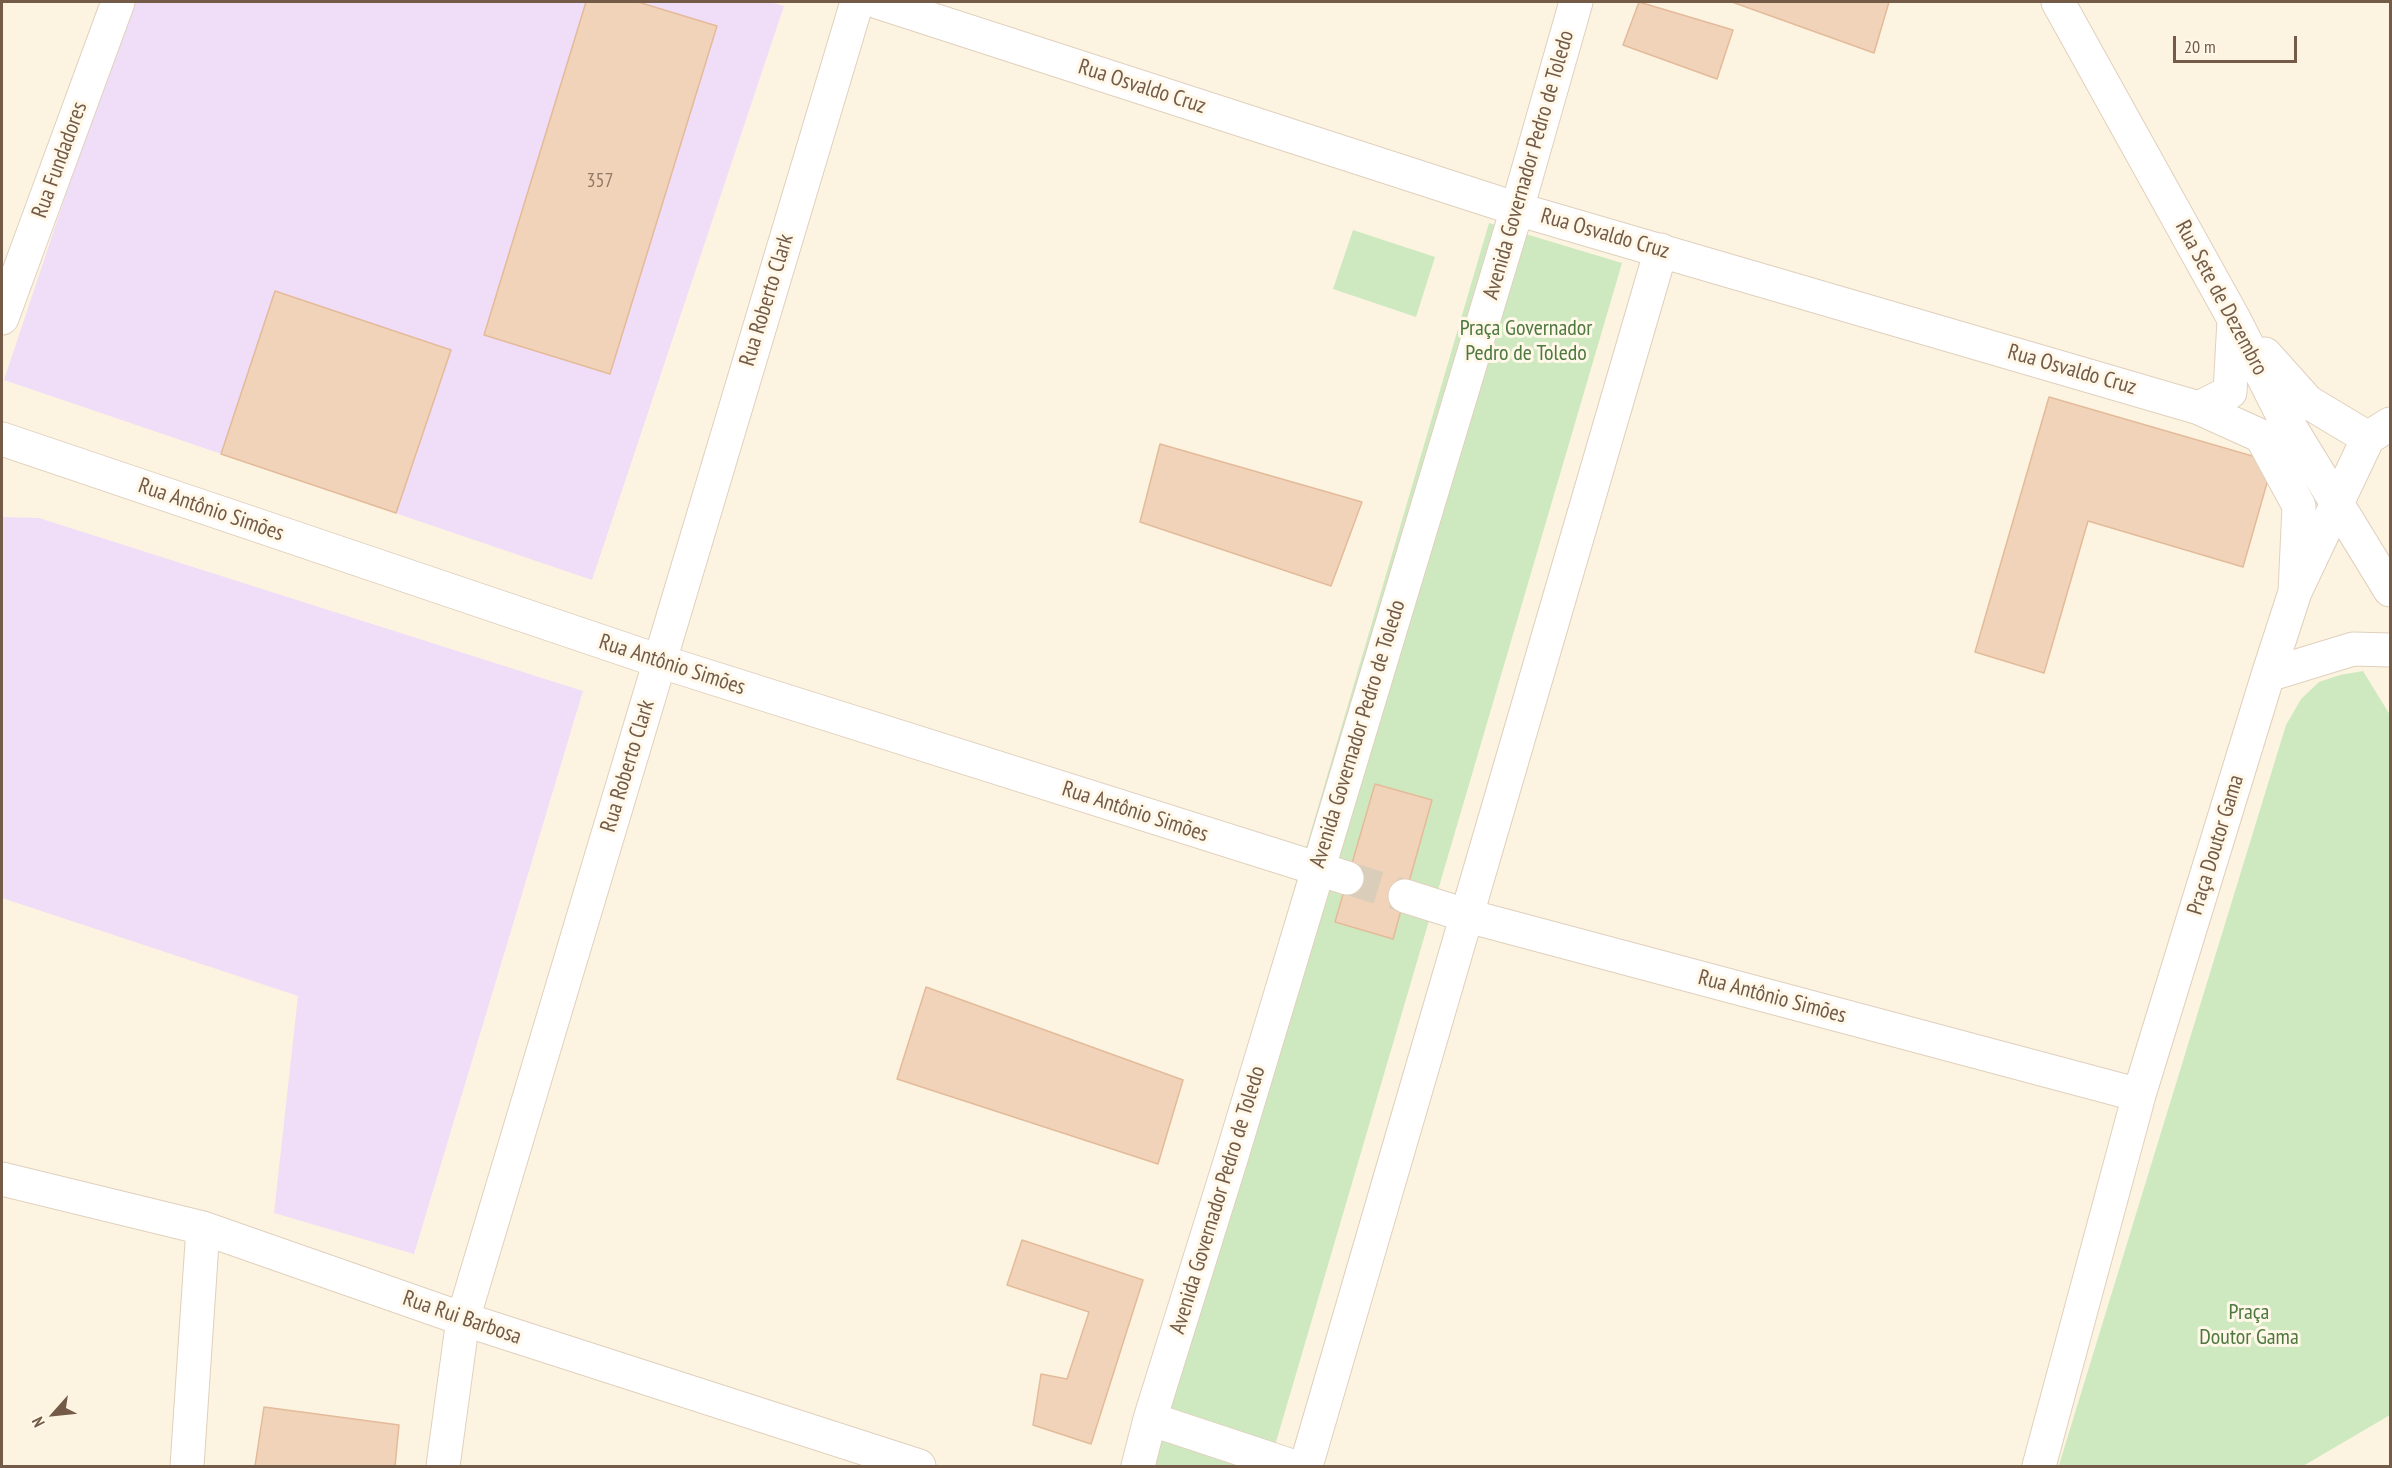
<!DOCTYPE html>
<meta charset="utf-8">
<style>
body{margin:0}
#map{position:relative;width:2392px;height:1468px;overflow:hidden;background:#fcf4e1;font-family:"PT Sans Narrow",sans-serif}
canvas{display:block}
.frame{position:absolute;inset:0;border:3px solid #735b48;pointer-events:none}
.north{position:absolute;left:24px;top:1384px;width:60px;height:60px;-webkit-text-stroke:4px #fff7e7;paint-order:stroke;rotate:243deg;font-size:16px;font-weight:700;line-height:24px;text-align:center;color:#735b48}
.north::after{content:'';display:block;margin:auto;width:21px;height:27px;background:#735b48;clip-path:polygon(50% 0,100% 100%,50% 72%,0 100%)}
.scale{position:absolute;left:2173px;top:36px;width:124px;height:27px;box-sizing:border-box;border:3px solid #735b48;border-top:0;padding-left:8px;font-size:18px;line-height:21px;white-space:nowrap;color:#735b48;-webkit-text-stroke:4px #fff7e7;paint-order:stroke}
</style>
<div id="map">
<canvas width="2392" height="1468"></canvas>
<div class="frame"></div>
<div class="north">N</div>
<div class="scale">20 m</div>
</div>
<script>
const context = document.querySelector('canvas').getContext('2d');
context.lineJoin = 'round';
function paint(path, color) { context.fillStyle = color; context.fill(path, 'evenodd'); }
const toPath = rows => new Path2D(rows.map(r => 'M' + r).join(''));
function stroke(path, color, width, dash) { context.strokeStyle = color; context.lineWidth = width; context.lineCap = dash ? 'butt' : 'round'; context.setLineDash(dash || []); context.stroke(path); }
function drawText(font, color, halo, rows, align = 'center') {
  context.font = font + ' "PT Sans Narrow",sans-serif'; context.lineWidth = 6; context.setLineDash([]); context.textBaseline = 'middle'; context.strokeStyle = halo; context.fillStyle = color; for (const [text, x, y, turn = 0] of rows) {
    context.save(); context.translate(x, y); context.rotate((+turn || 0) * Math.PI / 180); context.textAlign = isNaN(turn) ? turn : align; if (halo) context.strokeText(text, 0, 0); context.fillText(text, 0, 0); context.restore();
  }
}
paint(toPath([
 [130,2,770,2,784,6,592,580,4,380],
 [2,517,39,518,583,691,414,1254,274,1213,298,996,2,898]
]), '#f0def8');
paint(toPath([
 [1489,223,1622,263,1269,1466,1125,1466],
 [1353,230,1435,257,1416,317,1333,289],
 [2363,671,2390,715,2390,1415,2303,1466,2062,1466,2059,1465,2286,725,2301,699,2319,682,2340,675]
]), '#cee9c0');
const building = toPath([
 [586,2,638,2,717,26,610,374,484,335,586,2],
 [1639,2,1733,30,1717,79,1623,45,1639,2],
 [1732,2,1889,2,1874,53,1732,2],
 [275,291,451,350,396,513,221,454,275,291],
 [2049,397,2273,462,2243,567,2088,521,2044,673,1975,652,2049,397],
 [1160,444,1362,502,1331,586,1140,522,1160,444],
 [1375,784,1432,800,1393,939,1335,922,1375,784],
 [926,987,1183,1080,1158,1164,897,1079,926,987],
 [1022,1240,1143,1280,1091,1444,1033,1425,1041,1374,1067,1379,1089,1312,1007,1285,1022,1240],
 [264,1407,399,1425,395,1466,255,1466,264,1407]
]);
paint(building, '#f1d3b9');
stroke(building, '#e4bb9a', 1.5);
stroke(toPath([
 [1347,878,1405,896]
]), '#dacebb', 33, [33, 16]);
const minor = toPath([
 [878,2,1517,209,2199,408,2261,436,2299,506,2295,592],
 [2058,2,2234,319,2281,412,2390,590],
 [2,318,118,2],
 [2265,354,2308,402,2368,438,2390,424],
 [2199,408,2230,392,2234,320],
 [2,439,659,661,1347,878],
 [2268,675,2353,649,2390,650],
 [1405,896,1468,916,2139,1095],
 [2,1179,203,1228,463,1319,919,1466],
 [1150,1419,1292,1466],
 [187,1466,203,1228],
 [443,1466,463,1319,857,2],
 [1138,1466,1150,1419,1231,1159,1517,209,1576,2],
 [1306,1466,1661,250],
 [2039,1466,2139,1095,2268,675,2295,592,2368,438]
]);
stroke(minor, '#e0d0bd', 35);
stroke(minor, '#fff', 33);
drawText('20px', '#927964', null, [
 ["357",600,181]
]);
drawText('22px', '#735b48', '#fff7e7', [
 ["Rua Osvaldo Cruz",1142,87,18],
 ["Rua Fundadores",60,160,-70],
 ["Avenida Governador Pedro de Toledo",1529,165,-74],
 ["Rua Osvaldo Cruz",1605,234,16],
 ["Rua Sete de Dezembro",2221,298,62],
 ["Rua Roberto Clark",767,300,-73],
 ["Rua Osvaldo Cruz",2072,370,16],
 ["Rua Antônio Simões",211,510,19],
 ["Rua Antônio Simões",672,665,18],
 ["Avenida Governador Pedro de Toledo",1358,734,-73],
 ["Rua Roberto Clark",628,766,-73],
 ["Rua Antônio Simões",1135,812,18],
 ["Praça Doutor Gama",2216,845,-73],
 ["Rua Antônio Simões",1772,997,15],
 ["Avenida Governador Pedro de Toledo",1218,1200,-73],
 ["Rua Rui Barbosa",462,1318,19]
]);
drawText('22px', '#4d7941', '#fff7e7', [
 ["Praça Governador",1526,329],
 ["Pedro de Toledo",1526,354],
 ["Praça",2249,1313],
 ["Doutor Gama",2249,1338]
]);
</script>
